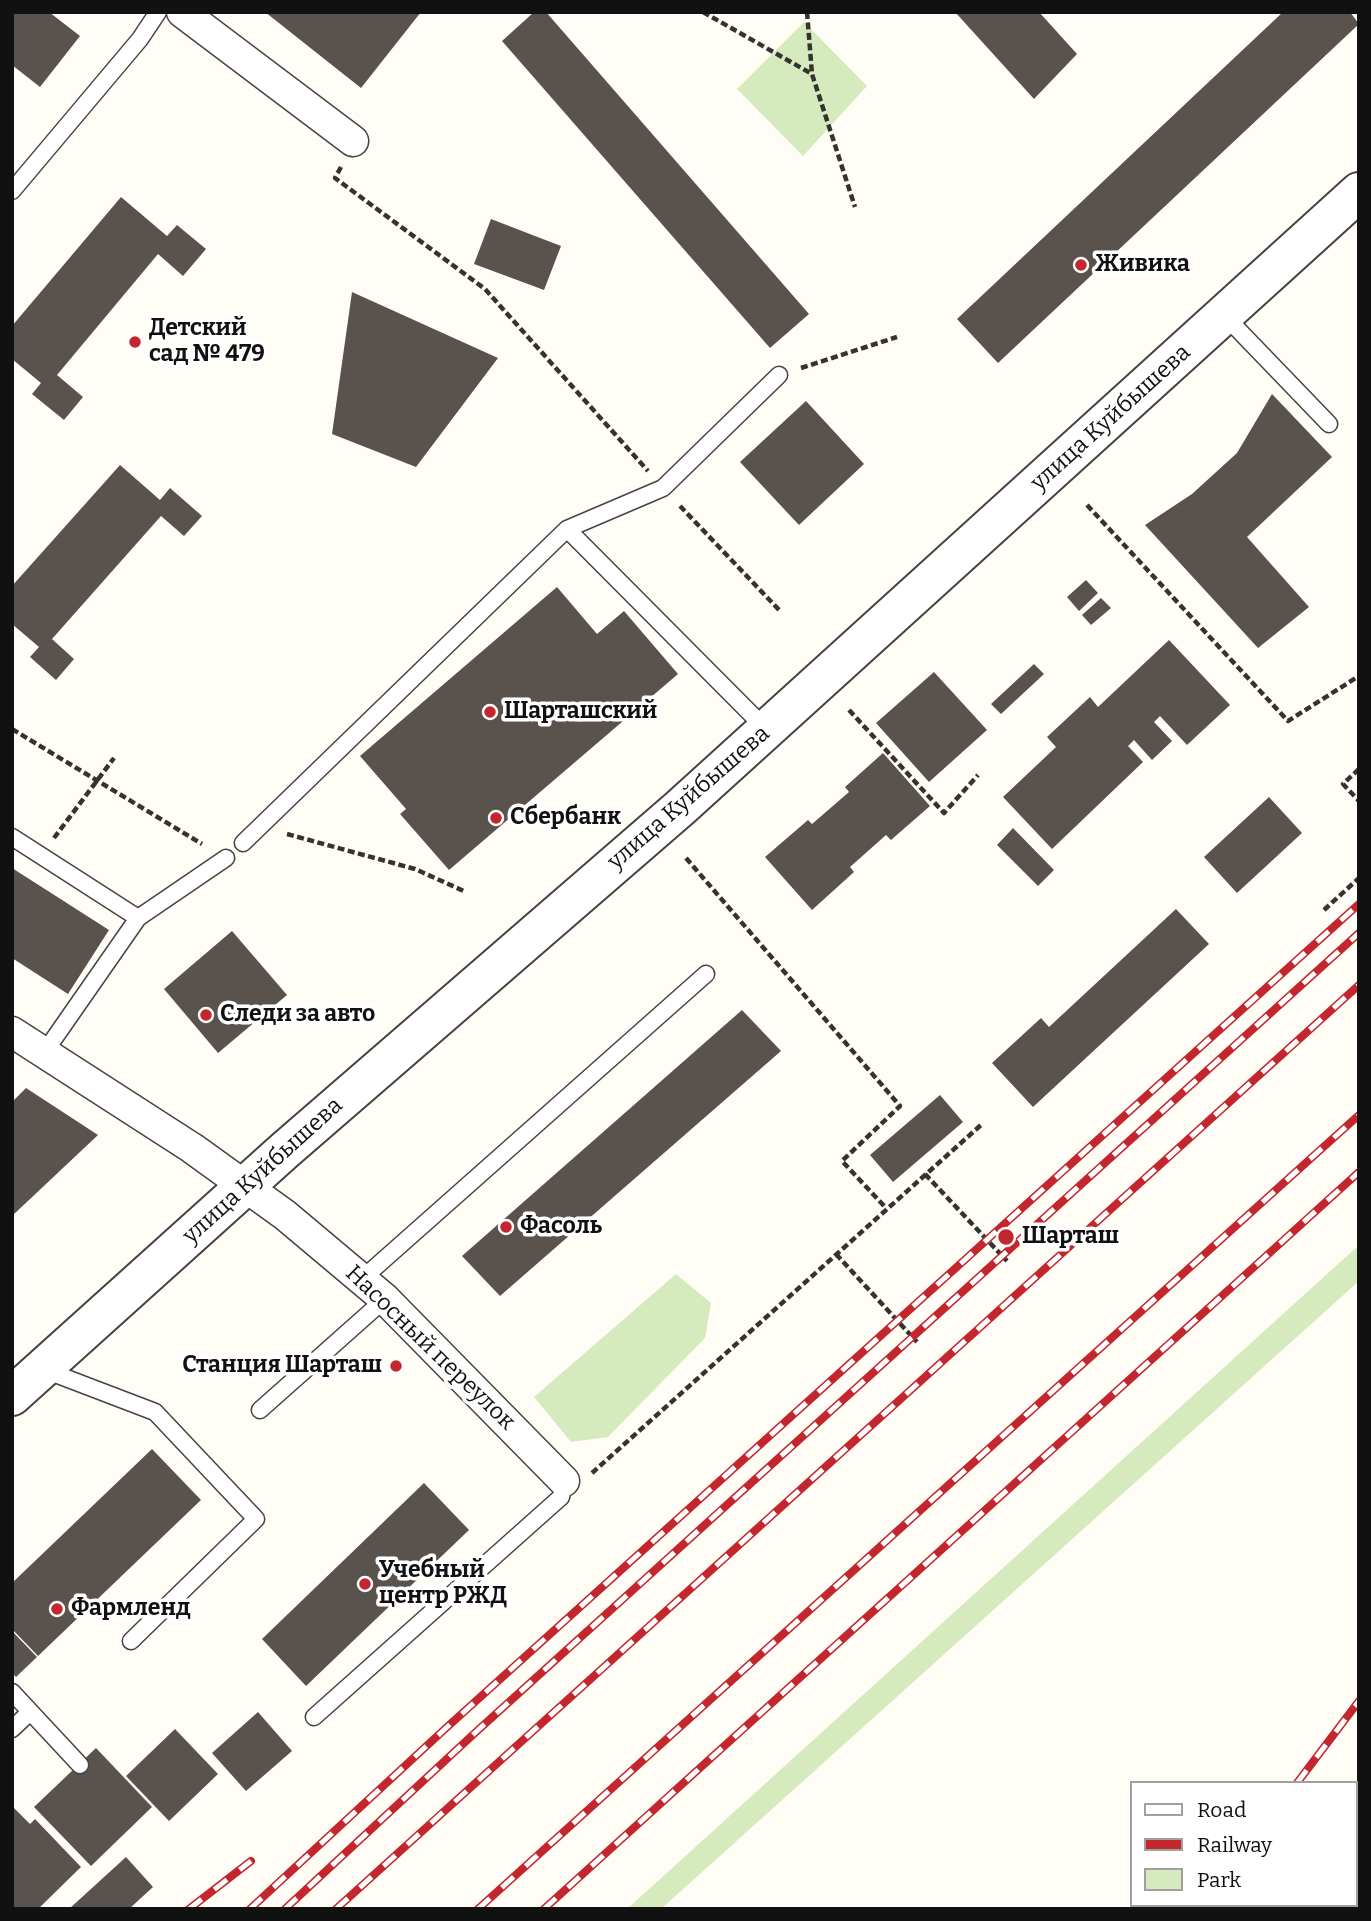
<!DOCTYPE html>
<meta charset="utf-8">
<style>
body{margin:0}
#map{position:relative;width:1371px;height:1921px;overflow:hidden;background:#fffdf5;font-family:Bitter,serif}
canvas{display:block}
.frame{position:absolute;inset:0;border:14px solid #111;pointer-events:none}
.legend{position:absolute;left:1130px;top:1781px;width:228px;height:126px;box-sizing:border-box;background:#fff;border:2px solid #a0a0a0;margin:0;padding:9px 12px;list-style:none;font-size:21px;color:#111}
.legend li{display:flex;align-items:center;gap:14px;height:35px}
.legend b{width:35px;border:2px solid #a0a0a0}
</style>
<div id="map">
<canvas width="1371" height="1921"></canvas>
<div class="frame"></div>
<ul class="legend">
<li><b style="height:9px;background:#fff"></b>Road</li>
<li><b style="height:9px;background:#c4262e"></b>Railway</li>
<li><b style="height:19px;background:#d5ebbd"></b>Park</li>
</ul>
</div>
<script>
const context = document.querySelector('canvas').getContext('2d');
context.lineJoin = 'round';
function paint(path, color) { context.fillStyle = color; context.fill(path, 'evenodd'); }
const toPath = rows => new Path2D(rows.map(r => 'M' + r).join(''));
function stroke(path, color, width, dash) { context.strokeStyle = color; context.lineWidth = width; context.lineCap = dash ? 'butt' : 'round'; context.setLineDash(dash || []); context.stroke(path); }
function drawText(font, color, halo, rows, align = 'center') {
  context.font = font + ' Bitter,serif'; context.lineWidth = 7; context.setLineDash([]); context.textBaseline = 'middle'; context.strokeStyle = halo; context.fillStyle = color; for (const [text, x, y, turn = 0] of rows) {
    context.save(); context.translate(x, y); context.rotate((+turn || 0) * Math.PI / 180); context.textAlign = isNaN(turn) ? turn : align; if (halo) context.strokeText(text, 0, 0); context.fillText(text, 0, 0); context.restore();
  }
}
paint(toPath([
 [804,22,867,86,803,156,737,89],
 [1359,1245,1359,1281,661,1909,627,1909],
 [676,1274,711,1303,705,1338,608,1437,571,1442,534,1397],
 [1355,1898,1359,1909,1305,1909,1309,1905,1355,1905]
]), '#d5ebbd');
paint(toPath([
 [12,12,49,12,80,36,40,87,12,65],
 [265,12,421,12,361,88],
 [534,12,546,12,809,314,770,348,502,41],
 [955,12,1039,12,1077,54,1034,99],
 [1283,12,1350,12,1359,24,998,363,957,319],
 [121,197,167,236,177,225,206,249,183,276,158,254,57,375,83,397,64,420,32,394,41,383,12,359,12,326],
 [491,219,561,246,544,290,474,264],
 [352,292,498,358,416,467,332,434],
 [1272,394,1332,457,1247,537,1309,607,1258,648,1145,525,1192,494,1237,453],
 [806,401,864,464,799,525,740,462],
 [120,465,160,500,170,488,202,516,184,536,161,516,52,639,74,659,56,680,30,657,39,647,12,624,12,586],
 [1086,580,1098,593,1079,611,1067,597],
 [557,587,597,634,624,611,678,674,449,870,400,814,406,809,360,756],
 [1101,598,1111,608,1091,625,1082,615],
 [1169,640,1230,705,1187,745,1160,716,1154,722,1172,741,1152,760,1134,740,1128,746,1143,762,1052,849,1003,797,1056,747,1047,737,1090,697,1098,707],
 [1034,664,1044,674,1001,714,991,704],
 [934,672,987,730,929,782,876,723],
 [883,753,930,806,891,840,886,835,850,867,854,872,812,910,765,857,808,820,812,824,849,792,845,787],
 [1269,797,1302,833,1237,893,1204,857],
 [1013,828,1054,870,1038,886,997,845],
 [12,868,109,930,68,994,12,958],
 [1176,909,1209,944,1033,1107,992,1063,1041,1018,1049,1027],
 [232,931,287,995,218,1053,164,989],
 [742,1010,781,1051,500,1296,462,1256],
 [26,1088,98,1135,12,1216,12,1102],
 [940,1095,963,1122,893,1182,870,1155],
 [152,1449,201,1500,38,1656,12,1629,12,1583],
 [424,1483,469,1530,306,1686,262,1639],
 [12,1631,37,1657,16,1677,12,1673],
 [258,1712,292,1751,246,1791,212,1753],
 [175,1729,218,1774,169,1821,126,1776],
 [96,1748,152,1807,91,1866,34,1807],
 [12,1806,30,1824,35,1819,81,1867,38,1909,12,1909],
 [126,1857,153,1887,129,1909,69,1909]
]), '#5a524d');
const service = toPath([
 [12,191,140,39,158,12],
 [1224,315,1329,424],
 [567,529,767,730],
 [12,837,138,918,44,1053],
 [243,843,567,529,663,488,779,375],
 [138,918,226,858],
 [362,1279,706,974],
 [45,1370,155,1412,256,1519,131,1641],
 [260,1410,385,1299],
 [12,1692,80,1765],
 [314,1717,561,1497,564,1481],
 [12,1729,30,1712]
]);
const minor = toPath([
 [182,12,353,141],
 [12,1032,192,1148,285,1215,385,1299,564,1481]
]);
const tertiary = toPath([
 [12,1396,284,1151,680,808,1359,192]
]);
stroke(service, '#444', 19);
stroke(minor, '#444', 33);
stroke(tertiary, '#444', 42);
stroke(toPath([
 [703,12,812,74,855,207],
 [807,12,812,74],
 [341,167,335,178,485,289,648,471],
 [801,368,897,337],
 [1087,505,1288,721,1359,676],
 [680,506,781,612],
 [849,710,944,813,978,775],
 [12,729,202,844],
 [1359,769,1343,784,1359,801],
 [287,834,415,869,466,892],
 [54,838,114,758],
 [686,858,900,1106,842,1161,886,1208],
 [1324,910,1359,878],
 [925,1174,1007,1261],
 [836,1254,917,1342],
 [592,1473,981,1125]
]), '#333', 4.5, [7, 3.5]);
stroke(service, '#fff', 16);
stroke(minor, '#fff', 30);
stroke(tertiary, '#fff', 38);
const rail = toPath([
 [1297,1783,1359,1701],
 [1355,1797,1359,1793],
 [189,1909,251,1861],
 [250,1909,446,1728,1359,904],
 [285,1909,477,1731,1359,933],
 [336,1909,1359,985],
 [478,1909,1359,1115],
 [544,1909,1359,1172],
 [1197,1909,1200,1905],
 [1263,1909,1266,1905]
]);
stroke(rail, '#c4262e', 8);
stroke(rail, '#fff', 5, [16]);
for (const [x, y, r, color] of [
 [1081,265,7,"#c4262e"],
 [135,342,7,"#c4262e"],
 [490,712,7,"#c4262e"],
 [496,818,7,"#c4262e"],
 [206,1015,7,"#c4262e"],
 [506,1227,7,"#c4262e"],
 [1006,1237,9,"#c4262e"],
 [396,1366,7,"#c4262e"],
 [365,1584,7,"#c4262e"],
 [57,1609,7,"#c4262e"]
]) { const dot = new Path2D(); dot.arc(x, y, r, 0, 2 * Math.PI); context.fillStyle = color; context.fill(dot); stroke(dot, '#fff', 2.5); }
drawText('bold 23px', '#111', '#fff', [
 ["Живика",1095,265],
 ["Детский",149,329],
 ["сад № 479",149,355],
 ["Шарташский",504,712],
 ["Сбербанк",510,818],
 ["Следи за авто",220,1015],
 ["Фасоль",520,1227],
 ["Шарташ",1022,1237],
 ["Станция Шарташ",382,1366,"right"],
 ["Учебный",379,1571],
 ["центр РЖД",379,1597],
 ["Фармленд",71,1609]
], 'left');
drawText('23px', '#111', '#fff', [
 ["улица Куйбышева",1111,418,-42],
 ["улица Куйбышева",689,798,-41],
 ["улица Куйбышева",263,1171,-42],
 ["Насосный переулок",430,1348,44]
]);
</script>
